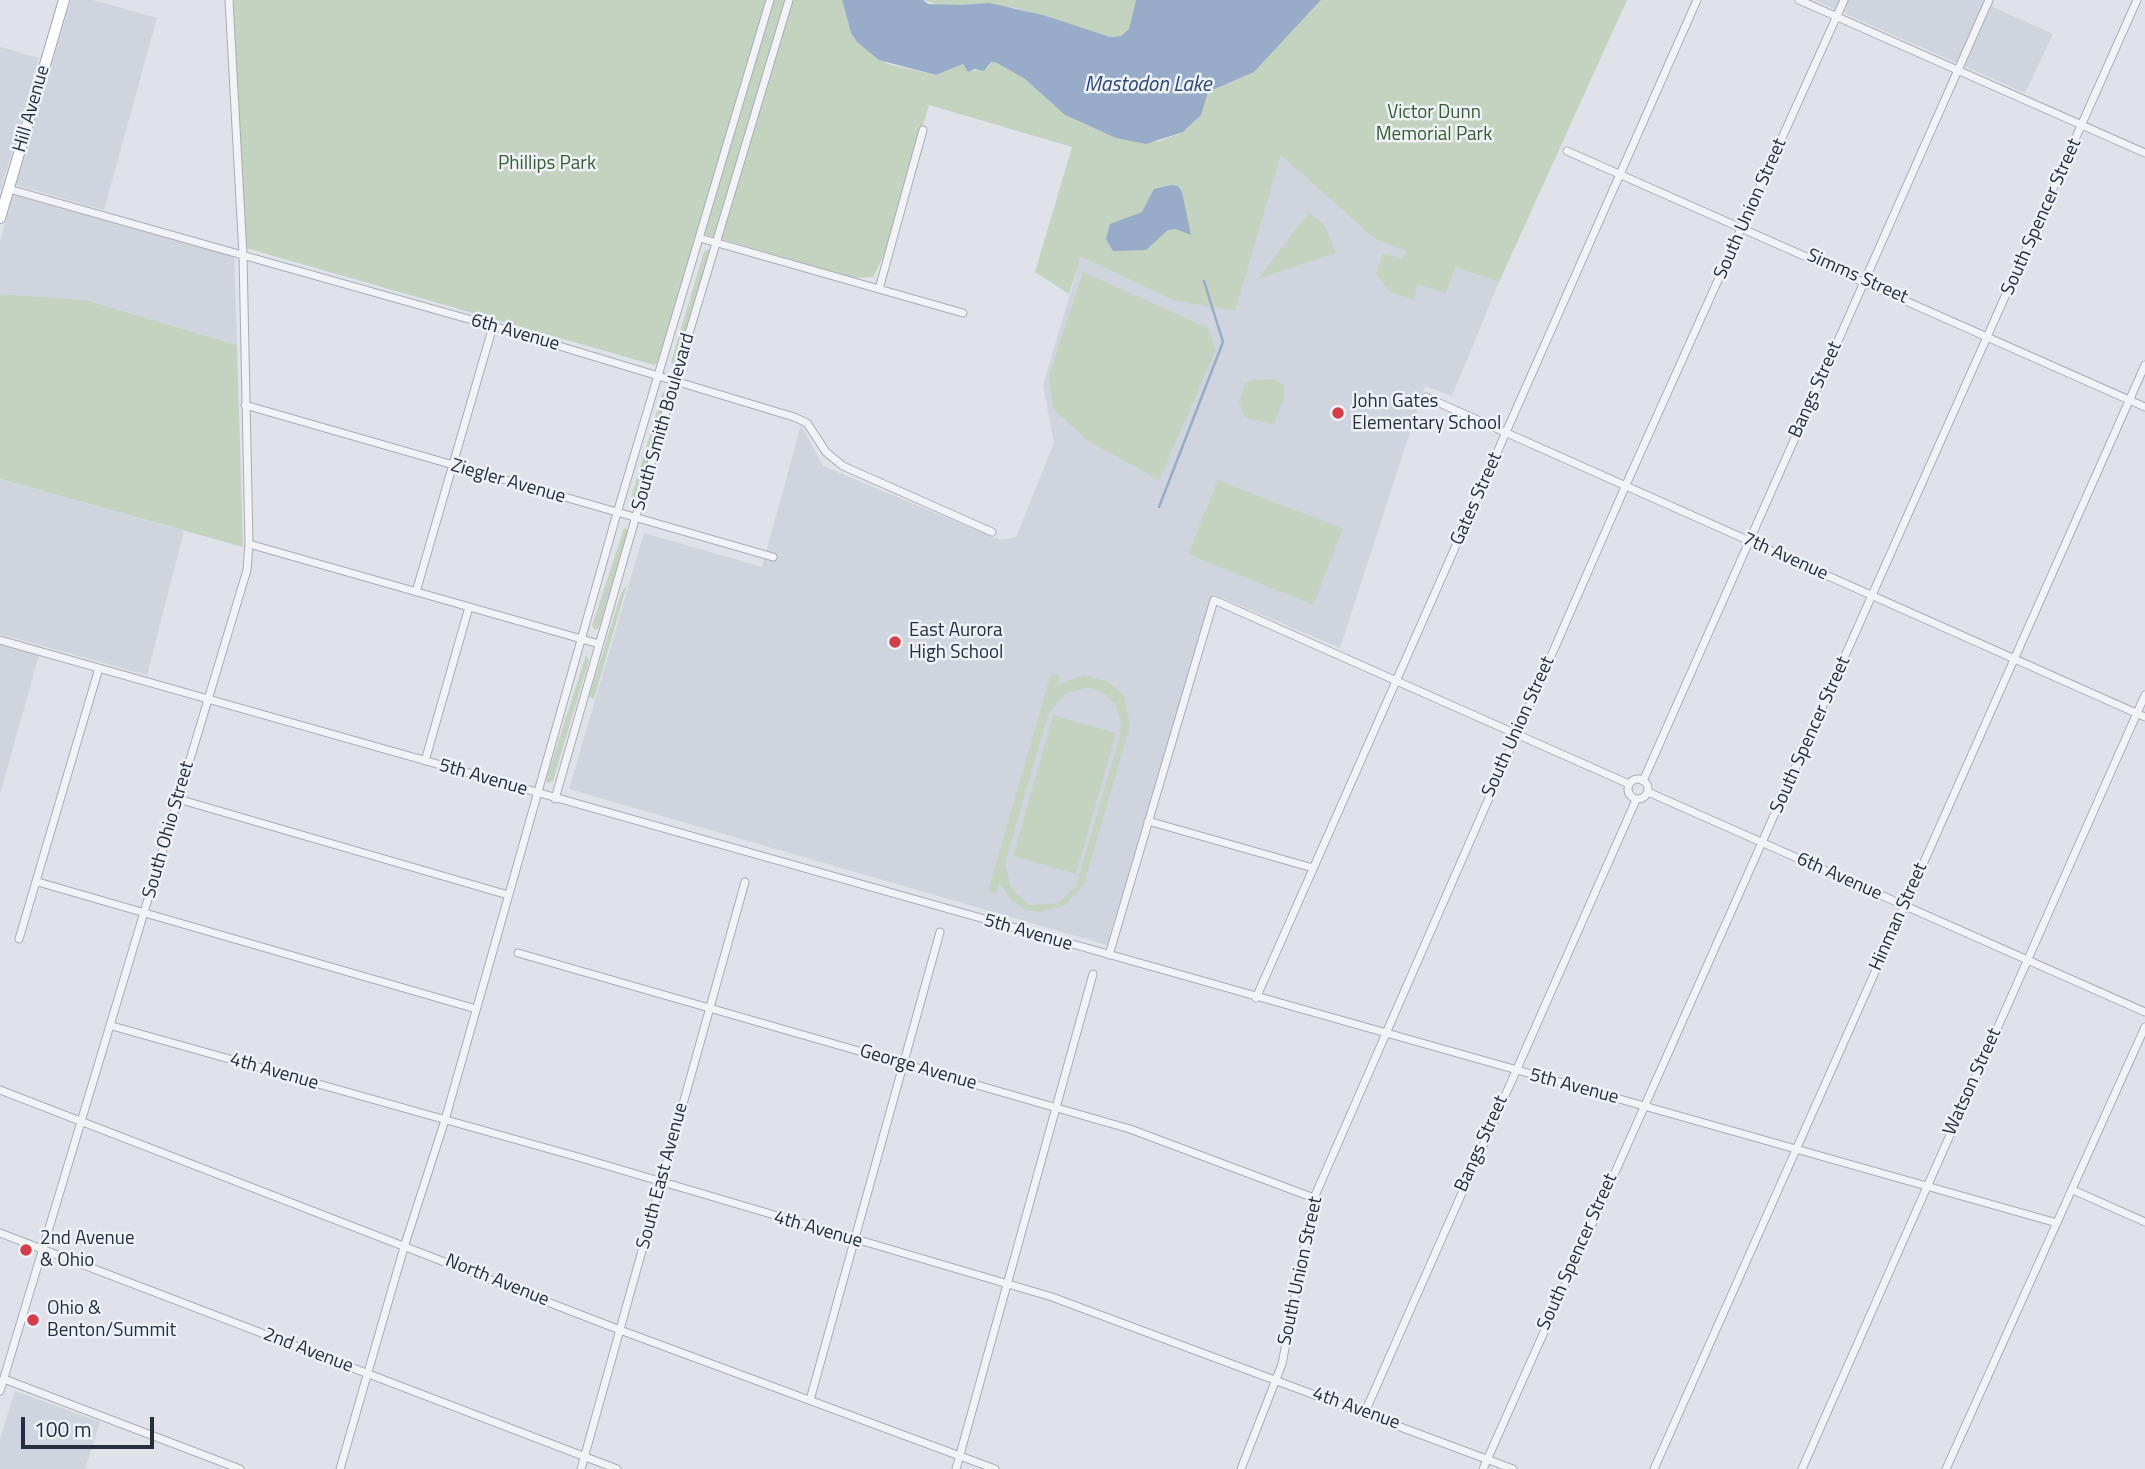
<!DOCTYPE html>
<style>
body{margin:0}
#map{position:relative;width:2145px;height:1469px;overflow:hidden;background:#dfe2e9;font-family:"Titillium Web",sans-serif}
canvas{display:block}
.scale{position:absolute;left:21px;top:1417px;width:133px;height:32px;box-sizing:border-box;border:4px solid #272e40;border-top:0;padding-left:9px;font-size:21px;line-height:24px;white-space:nowrap;color:#272e40;-webkit-text-stroke:5px #eef1f6;paint-order:stroke}
</style>
<div id="map">
<canvas width="2145" height="1469"></canvas>
<div class="scale">100 m</div>
</div>
<script>
const context = document.querySelector('canvas').getContext('2d');
context.lineJoin = 'round';
function paint(path, color) { context.fillStyle = color; context.fill(path, 'evenodd'); }
const toPath = rows => new Path2D(rows.map(r => 'M' + r).join(''));
function stroke(path, color, width, dash) { context.strokeStyle = color; context.lineWidth = width; context.lineCap = dash ? 'butt' : 'round'; context.setLineDash(dash || []); context.stroke(path); }
function drawText(font, color, halo, rows, align = 'center') {
  context.font = font + ' "Titillium Web",sans-serif'; context.lineWidth = 5; context.setLineDash([]); context.textBaseline = 'middle'; context.strokeStyle = halo; context.fillStyle = color; for (const [text, x, y, turn = 0] of rows) {
    context.save(); context.translate(x, y); context.rotate((+turn || 0) * Math.PI / 180); context.textAlign = isNaN(turn) ? turn : align; if (halo) context.strokeText(text, 0, 0); context.fillText(text, 0, 0); context.restore();
  }
}
paint(toPath([
 [71,0,93,0,157,18,104,210,16,185],
 [1814,0,1993,0,1993,7,2053,34,2025,93],
 [0,47,39,58,1,189,0,189],
 [1281,154,1376,240,1499,282,1452,396,1425,386,1340,648,1213,594,1107,945,569,789,644,533,762,567,801,425,823,466,1000,540,1016,537,1054,443,1043,385,1081,257,1173,300],
 [13,195,234,257,237,345,86,300,0,294,0,242],
 [0,479,184,531,147,675,0,634],
 [0,644,39,655,0,794],
 [15,1391,100,1422,85,1469,0,1469,0,1439]
]), '#d0d4de');
paint(toPath([
 [233,0,842,0,851,33,857,42,888,64,936,75,963,64,971,71,987,69,991,62,995,62,1025,79,1065,115,1102,132,1158,142,1183,132,1193,123,1208,92,1254,72,1321,0,1627,0,1499,282,1455,267,1446,293,1418,285,1413,300,1390,292,1376,274,1383,253,1402,259,1407,251,1376,240,1281,155,1235,311,1173,300,1081,257,1069,294,1035,272,1072,147,929,105,884,255,873,277,854,278,698,232,659,362,654,365,246,248],
 [923,0,1136,0,1129,29,1121,36,1110,37,1016,8,939,5],
 [1309,212,1325,226,1336,253,1258,279],
 [708,249,711,253,674,366,671,362,704,252],
 [1083,272,1208,328,1216,350,1159,480,1090,442,1053,409,1049,375],
 [0,294,86,300,237,345,243,547,0,479],
 [1272,379,1284,385,1284,398,1274,424,1246,418,1239,402,1245,384,1251,380],
 [663,392,668,395,637,500,633,504,630,501],
 [1218,480,1343,529,1313,605,1188,554],
 [624,528,628,530,599,628,595,630,592,626],
 [627,585,594,699,589,697,621,593],
 [586,655,589,660,553,781,548,783,546,780],
 [1051,674,1060,676,1058,684,1084,675,1109,682,1124,696,1130,726,1084,884,1064,906,1038,912,1026,910,1012,901,999,882,996,893,988,891],
 [1088,688,1103,692,1115,704,1121,721,1120,736,1076,886,1058,903,1029,905,1011,888,1005,863,1049,712,1066,693],
 [1053,715,1116,733,1076,874,1013,856]
]), '#c3d3bf');
paint(toPath([
 [842,0,923,0,928,4,959,5,989,3,1043,15,1110,37,1121,36,1129,29,1136,0,1321,0,1254,72,1208,92,1201,115,1183,132,1146,144,1116,138,1065,115,1025,79,995,62,991,62,984,71,975,69,968,72,963,64,936,75,879,60,857,42,851,33],
 [1172,185,1178,186,1182,192,1191,235,1176,229,1168,230,1146,250,1113,251,1106,239,1110,224,1142,212,1154,189]
]), '#98acca');
stroke(toPath([
 [1159,507,1223,342,1204,281]
]), '#98acca', 2.5);
const street = toPath([
 [1799,0,2145,153],
 [1567,151,2145,407],
 [9,189,493,326,794,417,807,423,826,452,843,466,992,532],
 [700,238,963,313],
 [879,289,923,130],
 [1426,397,2145,717],
 [245,405,773,557],
 [249,544,599,644],
 [416,592,493,326],
 [0,640,2057,1223],
 [425,761,469,607],
 '1628 789a10 10 0 1 1 20 0a10 10 0 1 1-20 0Z',
 [1643,781,1989,0],
 [1648,792,2145,1012],
 [178,799,508,895],
 [555,799,675,380,789,0],
 [1148,821,1313,868],
 [38,882,476,1009],
 [19,939,99,668],
 [518,953,1130,1129,1314,1198],
 [1109,955,1214,600,1629,784],
 [1256,998,1697,0],
 [112,1026,578,1157,1052,1297,1513,1469],
 [0,1090,620,1330,995,1469],
 [2073,1190,2145,1222],
 [0,1233,617,1469],
 [4,1379,240,1469],
 [0,1391,247,570,249,544,243,255,229,0],
 [810,1400,940,932],
 [1365,1412,1636,800],
 [340,1469,405,1244,445,1120,617,513,770,0],
 [581,1469,745,882],
 [956,1469,1093,974],
 [1241,1469,1282,1364,1314,1198,1625,487,1844,0],
 [1483,1469,2137,0],
 [1654,1469,2145,365],
 [1802,1469,2145,695],
 [1946,1469,2145,1027]
]);
const primary = toPath([
 [0,218,64,0]
]);
stroke(street, '#a8acb6', 9);
stroke(primary, '#9da5b5', 12);
stroke(street, '#f1f3f7', 7);
stroke(primary, '#fff', 10);
for (const [x, y, r, color] of [
 [1338,413,7,"#d43e48"],
 [895,642,7,"#d43e48"],
 [26,1250,7,"#d43e48"],
 [33,1320,7,"#d43e48"]
]) { const dot = new Path2D(); dot.arc(x, y, r, 0, 2 * Math.PI); context.fillStyle = color; context.fill(dot); stroke(dot, '#eef1f6', 2.5); }
drawText('19px', '#272e40', '#eef1f6', [
 ["Hill Avenue",32,109,-74],
 ["South Union Street",1751,209,-66],
 ["South Spencer Street",2042,217,-66],
 ["Simms Street",1857,277,24],
 ["6th Avenue",515,333,16],
 ["Bangs Street",1816,390,-66],
 ["South Smith Boulevard",664,422,-74],
 ["Ziegler Avenue",508,482,16],
 ["Gates Street",1477,499,-66],
 ["7th Avenue",1785,557,24],
 ["South Union Street",1519,727,-66],
 ["South Spencer Street",1811,735,-66],
 ["5th Avenue",483,778,16],
 ["South Ohio Street",169,830,-74],
 ["6th Avenue",1839,877,24],
 ["Hinman Street",1899,917,-66],
 ["5th Avenue",1028,933,16],
 ["George Avenue",918,1068,16],
 ["4th Avenue",274,1072,16],
 ["Watson Street",1973,1082,-66],
 ["5th Avenue",1574,1087,15],
 ["Bangs Street",1482,1144,-66],
 ["South East Avenue",663,1176,-75],
 ["4th Avenue",818,1230,16],
 ["South Spencer Street",1578,1252,-66],
 ["South Union Street",1301,1271,-78],
 ["North Avenue",497,1281,22],
 ["2nd Avenue",308,1351,21],
 ["4th Avenue",1356,1409,20]
]);
drawText('19px', '#385d34', '#eef1f6', [
 ["Victor Dunn",1434,113],
 ["Memorial Park",1434,135],
 ["Phillips Park",547,164]
]);
drawText('19px', '#272e40', '#eef1f6', [
 ["John Gates",1352,402],
 ["Elementary School",1352,424],
 ["East Aurora",909,631],
 ["High School",909,653],
 ["2nd Avenue",40,1239],
 ["& Ohio",40,1261],
 ["Ohio &",47,1309],
 ["Benton/Summit",47,1331]
], 'left');
drawText('italic 21px', '#2f4976', '#eef1f6', [
 ["Mastodon Lake",1148,86]
]);
</script>
